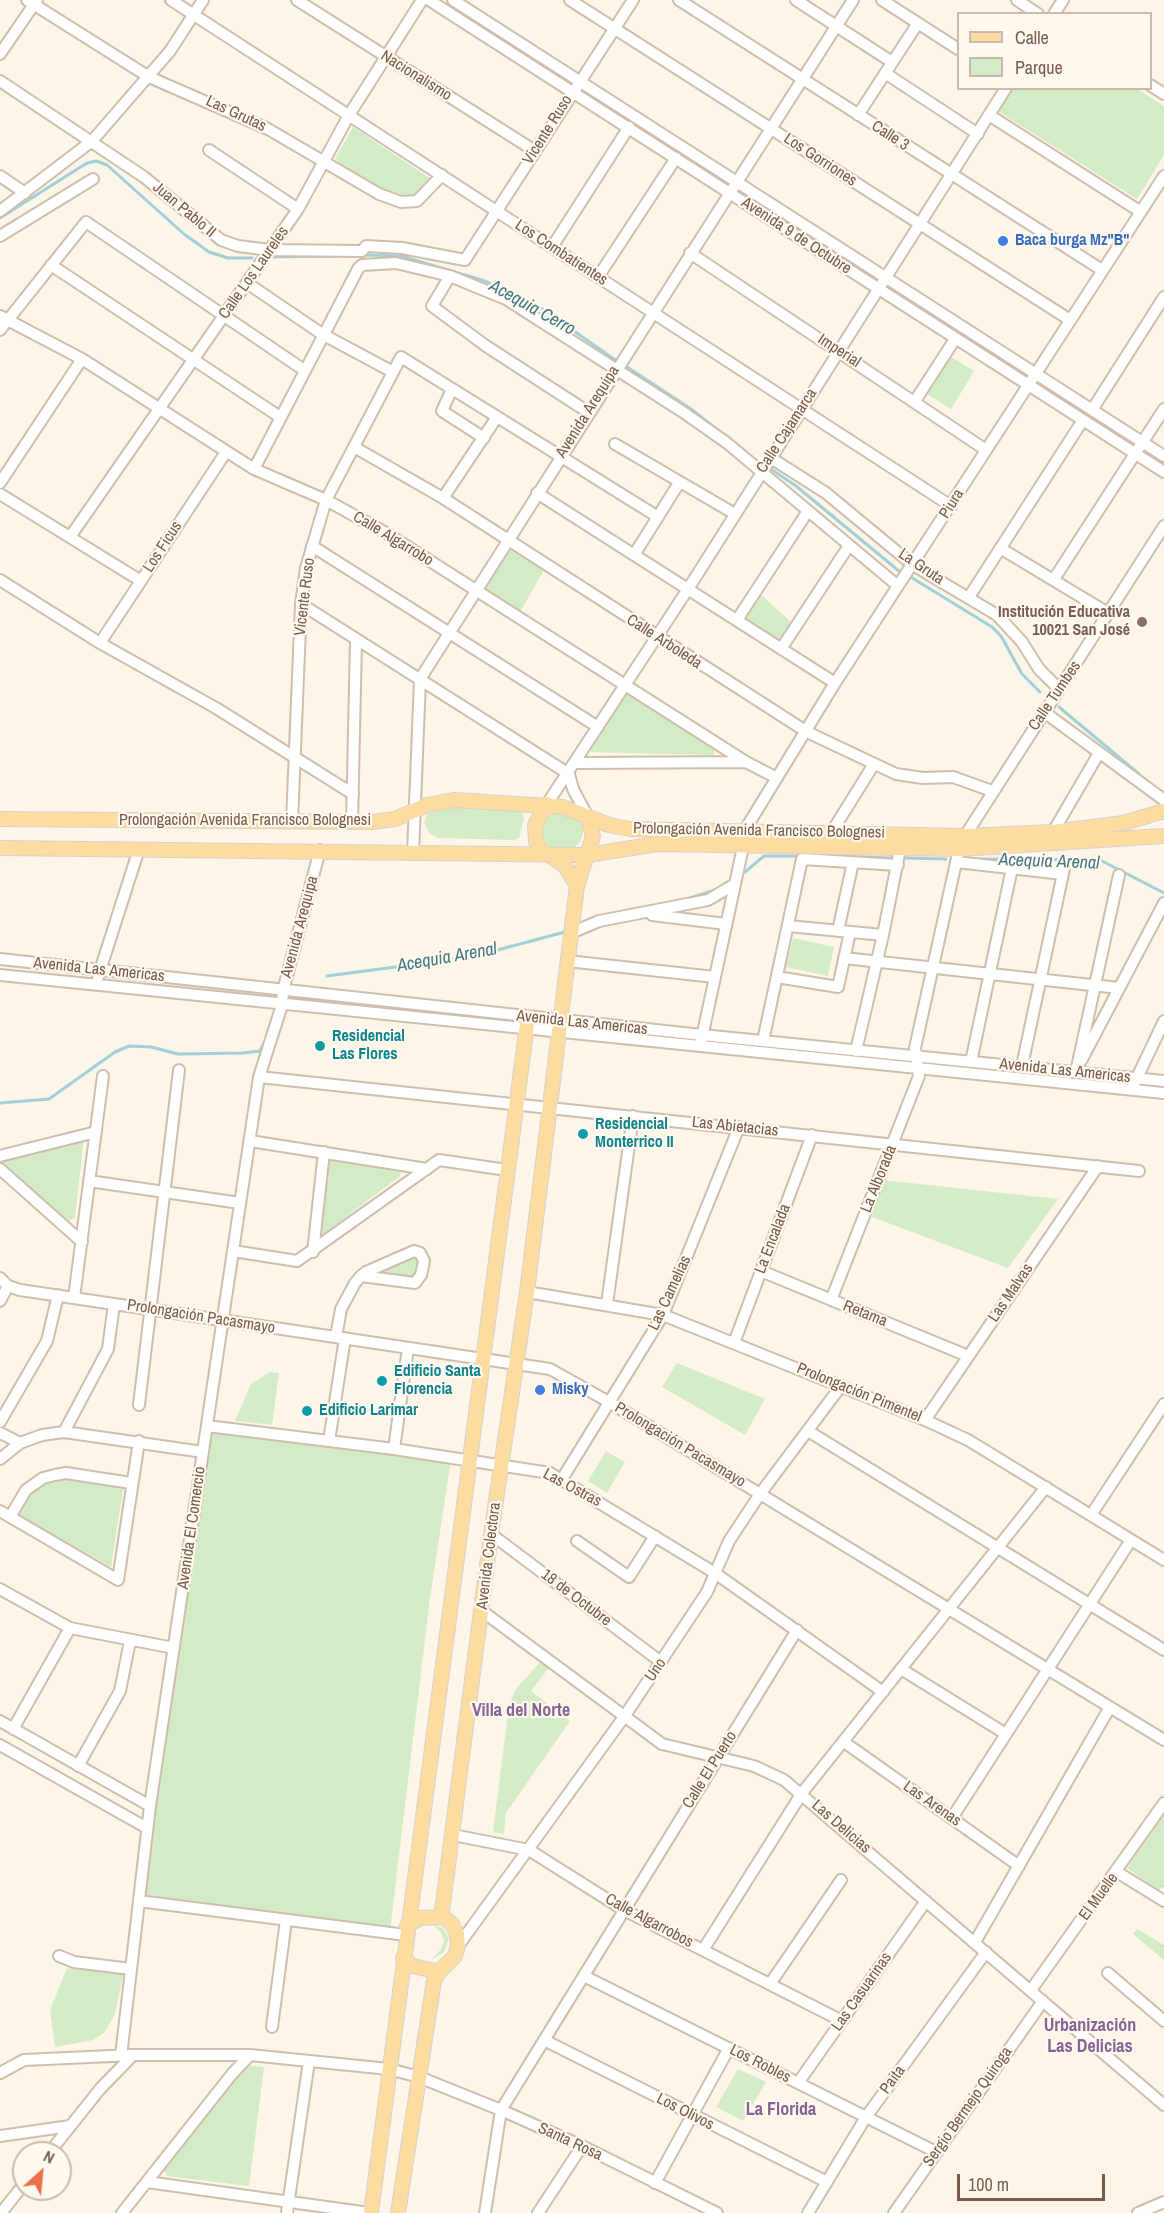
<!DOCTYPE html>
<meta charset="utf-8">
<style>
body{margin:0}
#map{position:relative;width:1164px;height:2213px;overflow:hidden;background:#fdf5e8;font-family:"Archivo Narrow",sans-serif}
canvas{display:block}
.legend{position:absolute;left:957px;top:12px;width:195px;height:78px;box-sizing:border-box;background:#fff9ef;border:2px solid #c9baad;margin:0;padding:8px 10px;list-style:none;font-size:18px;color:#785c4b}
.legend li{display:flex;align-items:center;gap:12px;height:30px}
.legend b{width:30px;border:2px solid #c9baad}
.north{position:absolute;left:12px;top:2141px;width:60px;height:60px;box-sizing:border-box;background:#fff9ef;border:2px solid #c9baad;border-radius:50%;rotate:27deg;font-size:16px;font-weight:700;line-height:24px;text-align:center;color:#785c4b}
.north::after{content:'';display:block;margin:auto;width:21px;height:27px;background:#e9724b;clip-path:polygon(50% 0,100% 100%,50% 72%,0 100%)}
.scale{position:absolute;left:957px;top:2174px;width:148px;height:27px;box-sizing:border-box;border:3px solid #785c4b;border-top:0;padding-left:8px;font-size:18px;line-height:21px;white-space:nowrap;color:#785c4b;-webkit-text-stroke:4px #fff9ef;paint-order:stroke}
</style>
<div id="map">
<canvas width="1164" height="2213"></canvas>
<ul class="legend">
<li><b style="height:8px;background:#fcdca0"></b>Calle</li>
<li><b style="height:16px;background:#d4ecc6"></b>Parque</li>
</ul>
<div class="north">N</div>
<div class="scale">100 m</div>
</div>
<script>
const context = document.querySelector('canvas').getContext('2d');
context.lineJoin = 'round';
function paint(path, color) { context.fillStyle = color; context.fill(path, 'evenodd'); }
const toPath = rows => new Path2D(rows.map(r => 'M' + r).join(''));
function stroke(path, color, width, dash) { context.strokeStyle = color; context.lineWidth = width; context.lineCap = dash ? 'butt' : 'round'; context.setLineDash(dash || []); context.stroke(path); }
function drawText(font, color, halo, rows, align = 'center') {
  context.font = font + ' "Archivo Narrow",sans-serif'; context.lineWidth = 4.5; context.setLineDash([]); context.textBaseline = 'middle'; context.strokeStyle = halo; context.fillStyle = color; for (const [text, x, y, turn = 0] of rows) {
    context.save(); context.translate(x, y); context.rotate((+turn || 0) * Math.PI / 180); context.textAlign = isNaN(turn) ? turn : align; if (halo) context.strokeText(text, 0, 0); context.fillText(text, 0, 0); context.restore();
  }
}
paint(toPath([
 [1013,89,1137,89,1164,106,1164,155,1137,199,998,111],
 [353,127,431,179,413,198,383,189,349,170,335,159],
 [948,355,974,371,951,409,925,393],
 [505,547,544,570,520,612,481,586],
 [757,591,792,623,780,642,742,618],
 [628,693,715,749,713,755,591,752,590,748,624,694],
 [437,807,517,808,522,810,524,819,519,838,514,840,438,838,429,833,424,822,429,810],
 '543 831a20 20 0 1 1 40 0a20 20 0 1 1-40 0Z',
 [793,938,834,947,828,976,786,967],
 [84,1138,75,1218,66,1222,3,1164,5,1159],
 [329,1159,399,1169,400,1176,322,1235,319,1234],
 [882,1180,1058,1199,1008,1268,872,1217],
 [411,1255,416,1257,420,1264,415,1281,374,1276,374,1270],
 [677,1363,765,1399,745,1435,662,1387],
 [270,1372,279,1373,272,1425,235,1421,251,1384],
 [209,1430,451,1460,430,1598,390,1930,144,1897],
 [606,1451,625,1462,607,1493,588,1481],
 [70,1479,123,1489,111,1567,16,1514,31,1492,43,1484],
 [543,1659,551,1665,531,1691,570,1721,506,1813,504,1834,493,1832,509,1705,515,1690],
 [1164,1814,1164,1887,1158,1890,1127,1868],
 [432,1923,444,1929,449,1938,444,1952,431,1960,441,1949,444,1941,441,1933],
 [1137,1929,1164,1945,1164,1960,1133,1934],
 [67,1968,123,1974,115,2014,105,2032,93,2040,55,2047,50,2010],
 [245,2065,264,2067,249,2186,167,2176,163,2168],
 [738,2069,766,2082,743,2121,716,2107]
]), '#d4ecc6');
stroke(toPath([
 [0,218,87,163,96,161,107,165,184,234,209,252,228,258,252,258],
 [361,255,401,256,485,281,537,305,618,362],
 [269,257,336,256],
 [624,365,691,409,758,462],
 [771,469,796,486,899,571],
 [909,576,992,627,1001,636,1022,674,1040,692],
 [1059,707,1139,774],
 [830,856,892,858],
 [905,858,946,859],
 [979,859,1100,860,1164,893],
 [745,872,764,856,800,856],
 [687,899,715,890],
 [327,976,471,957,565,932],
 [0,1103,49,1099,115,1052,129,1046,151,1047,178,1054,243,1053,260,1051,266,1039]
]), '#a2d0da', 3);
const minor = toPath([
 [27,0,149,77,268,129,379,194,401,202,417,201,442,175],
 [171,0,951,506],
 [297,0,535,151],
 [429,0,1164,472],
 [453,0,1164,456],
 [570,0,1070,320],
 [679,0,1102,270],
 [796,0,892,62],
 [882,0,958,49],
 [1017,0,1038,14],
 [1054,14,1063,0],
 [0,54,37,0],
 [885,73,978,134],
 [0,81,144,177,221,240,238,246,270,250,362,251,366,246,402,248,465,260,633,0],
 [1150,85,1164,94],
 [858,115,918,23],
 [989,115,1141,212],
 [209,150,298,209],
 [0,176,25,193],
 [0,211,92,141,170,51,203,0],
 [0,236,93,179],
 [552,247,629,127],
 [690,253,986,450],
 [51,265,280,417],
 [450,276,432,306,486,346,588,412],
 [598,277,676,158],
 [247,283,322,334,393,372],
 [0,316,82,359,254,469,326,500,386,533,746,762,777,778],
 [0,330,86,222,304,370],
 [452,389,442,411,484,438],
 [915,401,955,339],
 [1092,410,1164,297],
 [615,444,735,514],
 [354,447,443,498,807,732,896,774,923,778,953,777,992,791],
 [771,458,826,493,913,565,997,615,1022,642,1039,669,1059,689],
 [254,469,358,269,362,265,396,263,450,276,506,299,683,412,727,443,898,586],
 [0,483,82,359],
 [537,493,835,683],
 [0,494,141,581],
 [443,498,497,417],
 [70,537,298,209,349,115,422,0],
 [312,546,598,727],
 [1000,548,1108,613],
 [634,555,679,483],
 [1054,579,1164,409],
 [0,580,100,643,216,708,353,794],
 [969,597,1083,420],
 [301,604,569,774],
 [737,620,808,511],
 [100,643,226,452],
 [781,649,848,547],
 [1044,712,1164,800],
 [575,763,746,762],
 [569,774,573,789,588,817],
 [547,804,688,589,1006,88],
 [292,822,301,604,306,568,326,500,401,357,658,517],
 [352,823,356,640],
 [1053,832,1099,753],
 [743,833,835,683,1164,176],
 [831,833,874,764],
 [965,836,1164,526],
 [413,854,420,679,853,0],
 [956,862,1063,874],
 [652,915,726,924],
 [788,926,883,935],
 [838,931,853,862],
 [571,933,599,921,708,900,735,884],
 [844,958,1119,988],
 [0,959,702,1035,1164,1081],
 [567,961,715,977],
 [0,975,1164,1093],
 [98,977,139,849],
 [777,977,838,987,850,932],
 [763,1041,802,859,898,865],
 [701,1042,743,847],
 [856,1051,883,935,900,849],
 [1081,1061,1164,903],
 [971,1062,1012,868],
 [1022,1066,1065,864],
 [1076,1072,1119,875],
 [259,1077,1139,1171],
 [1134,1084,1164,1021],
 [250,1141,427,1169],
 [0,1156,96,1132],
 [0,1169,82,1242],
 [89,1181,240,1203],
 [233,1251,297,1261,439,1160,507,1170],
 [313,1252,324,1152],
 [761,1271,968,1356],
 [0,1278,8,1286,20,1290,550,1369,609,1402,1164,1740],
 [527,1292,663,1315,925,1420,968,1440,1164,1560],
 [74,1298,103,1076],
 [831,1300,919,1076,915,1048,959,849],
 [0,1301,8,1286],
 [607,1304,633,1116],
 [336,1337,341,1309,355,1283,361,1276,366,1272,414,1251,420,1253,424,1261,421,1275,415,1283,361,1276],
 [734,1343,812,1135],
 [139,1405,179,1070],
 [925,1420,1098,1166],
 [0,1422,47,1341,58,1295],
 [207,1426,394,1449,550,1473,715,1573,883,1692],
 [808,1431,1164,1650],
 [64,1432,108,1349,114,1304],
 [0,1433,20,1443],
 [329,1441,345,1338],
 [394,1449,408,1348],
 [0,1459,20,1443,42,1435,64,1432,203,1452],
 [562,1479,663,1315,739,1127],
 [0,1511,118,1580,139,1441],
 [1091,1515,1164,1404],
 [10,1517,26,1490,43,1478,55,1475,66,1473,131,1483],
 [491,1534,661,1662],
 [577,1541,629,1577,655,1536],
 [0,1589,70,1628,174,1648],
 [482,1611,662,1744,754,1766,784,1780,1164,2105],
 [901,1669,1006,1734],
 [0,1721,150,1806],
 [13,1729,70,1628],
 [844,1742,1019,1866],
 [0,1745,147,1828],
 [78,1766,120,1691,130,1641],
 [952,1818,1131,1540],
 [453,1835,529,1850,624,1910,842,2021],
 [1117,1872,1164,1901],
 [139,1901,406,1935],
 [975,1942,1110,1707],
 [458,1946,624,1717,707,1592,729,1541,760,1494,841,1386],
 [703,1950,802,1793,1046,1487],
 [59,1956,74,1962,131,1969],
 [1108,1973,1164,2021],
 [584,1976,936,2152],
 [770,1984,841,1880],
 [1031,1990,1164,1803],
 [272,2027,286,1920],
 [544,2040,827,2182],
 [121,2056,150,1806,259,1077,282,1005,283,991,320,850],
 [0,2073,24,2060,133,2055,250,2055,389,2069,419,2077,501,2110,582,2146,717,2213],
 [798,2083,926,1901],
 [0,2136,70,2126],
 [49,2153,100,2089,133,2055],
 [147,2182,369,2213],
 [655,2183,729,2048],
 [1,2213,24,2184],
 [122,2213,232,2074,250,2055],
 [287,2213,309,2061],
 [485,2213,501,2110,797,1630],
 [538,2213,582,2146],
 [808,2213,866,2117,986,1952],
 [894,2213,1043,2001],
 [1138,2213,1164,2202]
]);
const major = toPath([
 [547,804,535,825,536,841,540,849,565,866,577,886],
 [0,819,372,822,395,819,427,805,454,800,563,807,609,825,630,829,965,836,1053,832,1124,823,1164,811],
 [0,848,588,855,657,844,959,849,1164,836],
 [407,1926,420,1918,443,1917],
 [403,1958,413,1966,439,1972],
 [371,2213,528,1017],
 [398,2213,434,1981,439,1972,455,1956,458,1946,457,1934,452,1924,443,1917,442,1911,491,1534,527,1292,577,886,593,836,588,817]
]);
stroke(minor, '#cfbead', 14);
stroke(major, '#d9d1cd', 16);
stroke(minor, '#fff', 10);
stroke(major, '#fcdca0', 14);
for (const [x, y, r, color] of [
 [1003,241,6,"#3f7fe0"],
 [1142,622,6,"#8d6e63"],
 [320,1046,6,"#0f9aa8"],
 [583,1134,6,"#0f9aa8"],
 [382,1381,6,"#0f9aa8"],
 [540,1390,6,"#3f7fe0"],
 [307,1411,6,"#0f9aa8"]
]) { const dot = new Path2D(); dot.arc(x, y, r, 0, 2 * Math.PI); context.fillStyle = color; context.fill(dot); stroke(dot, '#fff9ef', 2); }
drawText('16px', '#785c4b', '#fff9ef', [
 ["Nacionalismo",416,76,32],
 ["Las Grutas",236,114,25],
 ["Vicente Ruso",548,130,-58],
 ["Calle 3",890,136,33],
 ["Los Gorriones",820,160,33],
 ["Juan Pablo II",184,210,40],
 ["Avenida 9 de Octubre",796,236,33],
 ["Los Combatientes",561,253,33],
 ["Calle Los Laureles",254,273,-55],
 ["Imperial",839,351,33],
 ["Avenida Arequipa",588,412,-58],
 ["Calle Cajamarca",787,431,-57],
 ["Piura",952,504,-58],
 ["Calle Algarrobo",393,539,31],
 ["Los Ficus",163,547,-57],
 ["La Gruta",921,567,34],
 ["Vicente Ruso",305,597,-83],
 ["Calle Arboleda",664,642,33],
 ["Calle Tumbes",1055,696,-56],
 ["Prolongación Avenida Francisco Bolognesi",245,821],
 ["Prolongación Avenida Francisco Bolognesi",759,831,1],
 ["Avenida Arequipa",300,927,-75],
 ["Avenida Las Americas",99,970,6],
 ["Avenida Las Americas",582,1023,6],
 ["Avenida Las Americas",1065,1071,6],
 ["Las Abietacias",735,1127,6],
 ["La Alborada",879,1179,-68],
 ["La Encalada",773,1239,-69],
 ["Las Camelias",670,1293,-65],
 ["Las Malvas",1011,1293,-56],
 ["Retama",865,1314,22],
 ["Prolongación Pacasmayo",201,1317,9],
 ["Prolongación Pimentel",859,1393,22],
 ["Prolongación Pacasmayo",680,1445,31],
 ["Las Ostras",572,1488,28],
 ["Avenida El Comercio",192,1528,-82],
 ["Avenida Colectora",489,1556,-83],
 ["18 de Octubre",576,1598,37],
 ["Uno",656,1670,-56],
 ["Calle El Puerto",710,1770,-58],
 ["Las Arenas",932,1804,35],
 ["Las Delicias",841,1827,41],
 ["El Muelle",1099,1897,-54],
 ["Calle Algarrobos",649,1921,28],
 ["Las Casuarinas",862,1992,-55],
 ["Los Robles",760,2064,27],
 ["Paita",893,2080,-54],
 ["Sergio Bermejo Quiroga",968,2107,-55],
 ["Los Olivos",685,2112,27],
 ["Santa Rosa",570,2142,25]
]);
drawText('bold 16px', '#366cbe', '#fff9ef', [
 ["Baca burga Mz\"B\"",1015,241],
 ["Misky",552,1390]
], 'left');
drawText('bold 16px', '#785e54', '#fff9ef', [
 ["Institución Educativa",1130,613],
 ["10021 San José",1130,631]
], 'right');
drawText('bold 16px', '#0d838f', '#fff9ef', [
 ["Residencial",332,1037],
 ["Las Flores",332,1055],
 ["Residencial",595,1125],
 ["Monterrico II",595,1143],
 ["Edificio Santa",394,1372],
 ["Florencia",394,1390],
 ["Edificio Larimar",319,1411]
], 'left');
drawText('italic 18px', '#417885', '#fff9ef', [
 ["Acequia Cerro",532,308,29],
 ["Acequia Arenal",1049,862,2],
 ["Acequia Arenal",447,958,-10]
]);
drawText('bold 18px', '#856394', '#fff9ef', [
 ["Villa del Norte",521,1711],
 ["Urbanización",1090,2026],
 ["Las Delicias",1090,2047],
 ["La Florida",781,2110]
]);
</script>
